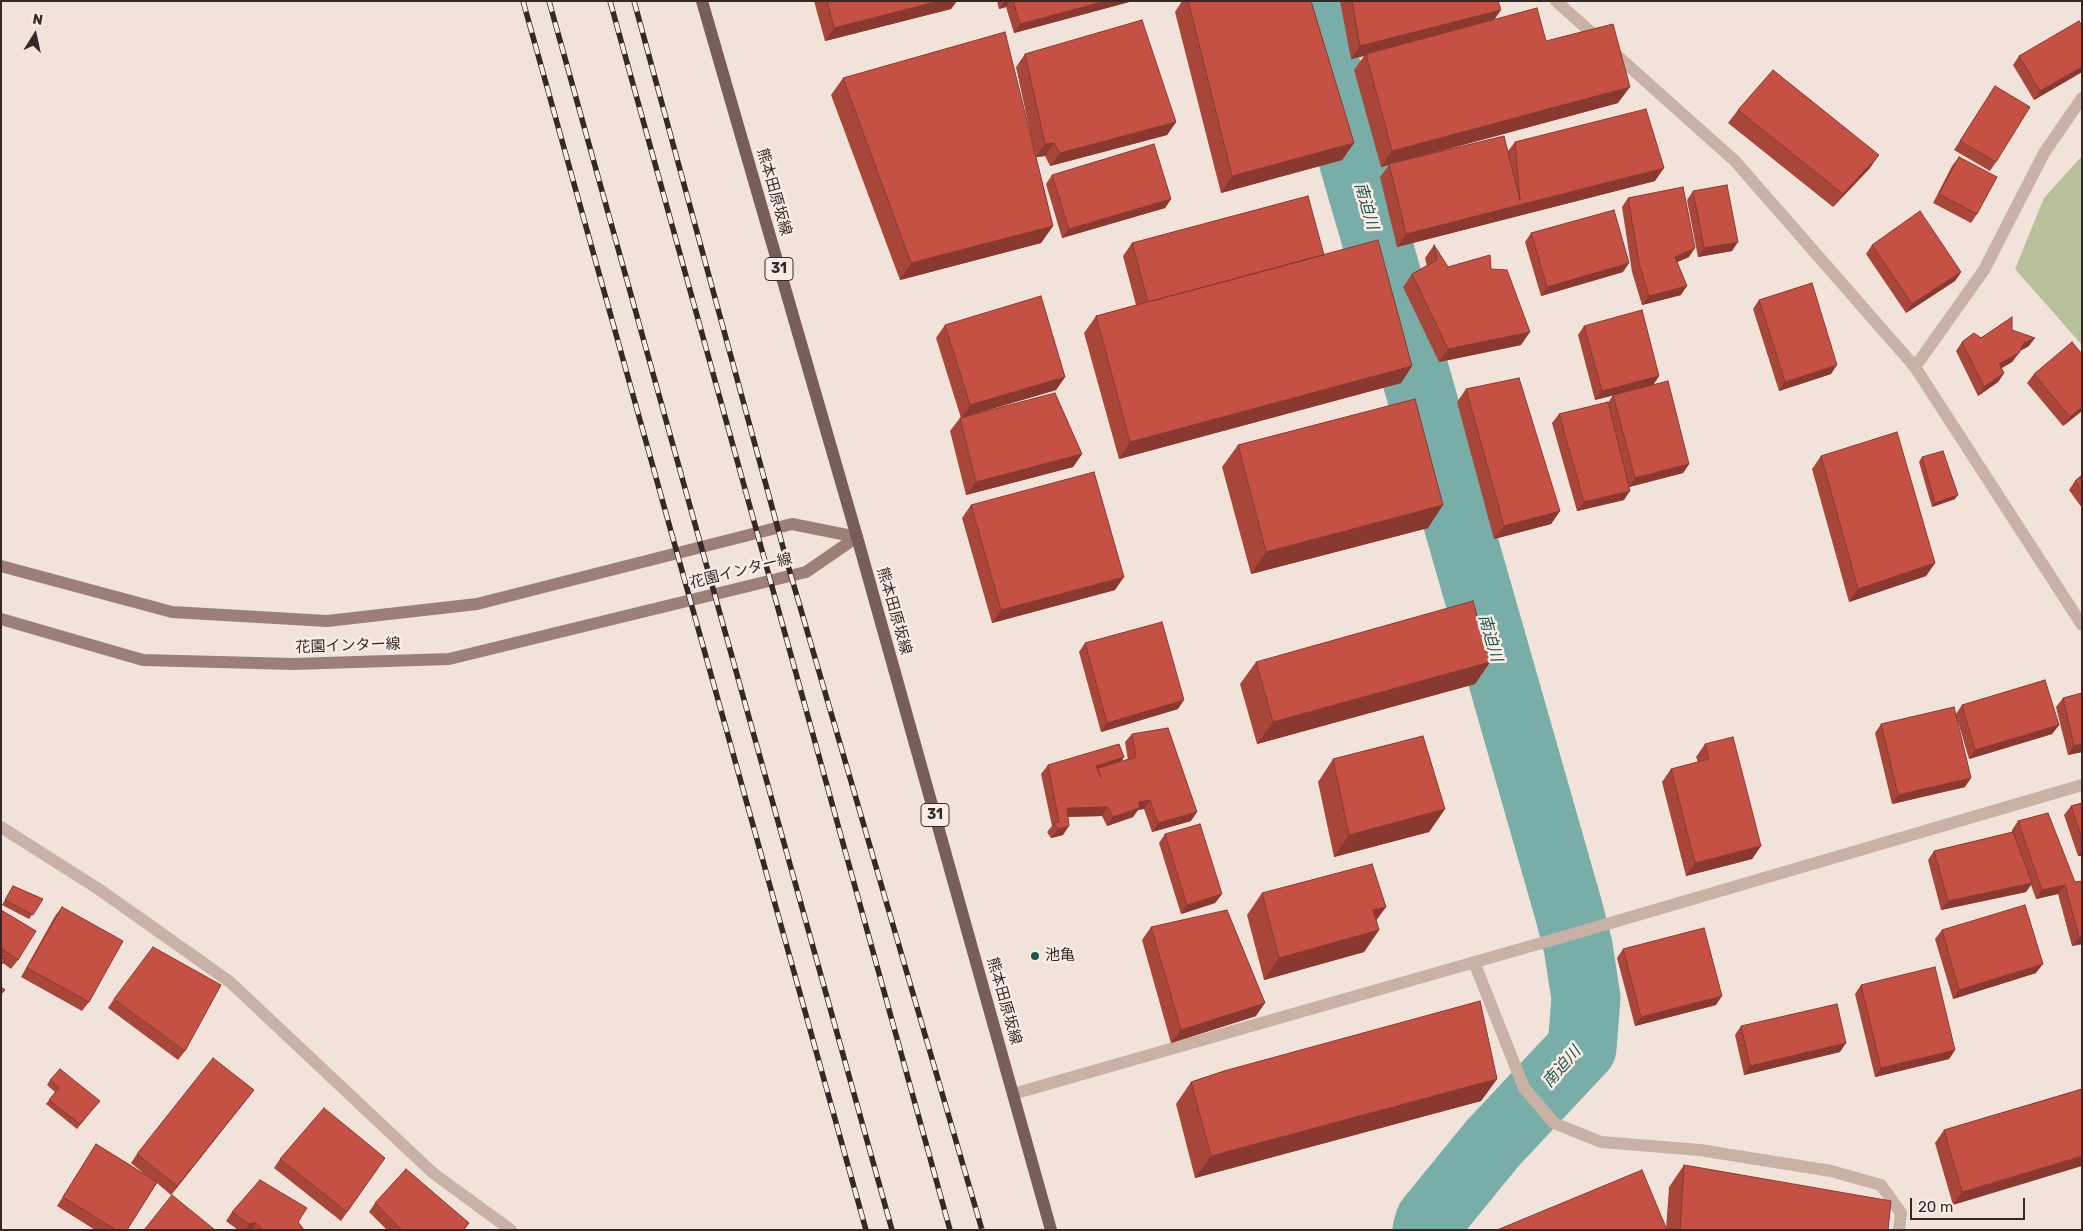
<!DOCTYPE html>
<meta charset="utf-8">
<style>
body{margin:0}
#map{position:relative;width:2083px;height:1231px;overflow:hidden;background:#f1e3da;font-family:Rubik,sans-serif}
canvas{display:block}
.frame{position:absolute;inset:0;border:2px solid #352927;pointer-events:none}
.north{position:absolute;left:10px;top:10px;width:50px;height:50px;-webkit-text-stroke:4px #f9ede6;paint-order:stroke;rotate:10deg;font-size:14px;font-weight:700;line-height:20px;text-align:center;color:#352927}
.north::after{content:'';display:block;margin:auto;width:18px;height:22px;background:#352927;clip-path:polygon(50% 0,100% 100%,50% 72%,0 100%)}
.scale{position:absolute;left:1910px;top:1198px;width:115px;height:22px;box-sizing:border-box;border:2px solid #352927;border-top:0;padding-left:6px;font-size:15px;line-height:18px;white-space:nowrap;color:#352927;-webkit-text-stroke:4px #f9ede6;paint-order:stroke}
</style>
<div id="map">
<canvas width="2083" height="1231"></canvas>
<div class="frame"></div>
<div class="north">N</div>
<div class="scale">20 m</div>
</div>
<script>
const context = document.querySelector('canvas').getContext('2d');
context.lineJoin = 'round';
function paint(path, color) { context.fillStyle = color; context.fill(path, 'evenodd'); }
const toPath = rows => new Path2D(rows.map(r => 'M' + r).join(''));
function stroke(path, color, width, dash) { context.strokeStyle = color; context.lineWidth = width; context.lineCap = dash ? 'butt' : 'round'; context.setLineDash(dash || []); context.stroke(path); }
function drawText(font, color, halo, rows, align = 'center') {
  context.font = font + ' Rubik,"Noto Sans JP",sans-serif'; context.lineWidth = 5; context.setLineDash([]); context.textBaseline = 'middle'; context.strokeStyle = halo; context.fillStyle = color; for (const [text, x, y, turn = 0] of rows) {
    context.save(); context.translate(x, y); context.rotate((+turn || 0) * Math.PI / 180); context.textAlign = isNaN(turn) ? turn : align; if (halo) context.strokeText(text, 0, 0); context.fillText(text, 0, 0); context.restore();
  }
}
paint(toPath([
 [2082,156,2082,345,2015,269,2044,198]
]), '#b8c09a');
stroke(toPath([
 [1307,1,1407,345,1568,908,1578,946,1586,998,1582,1048,1493,1143,1430,1220,1427,1230]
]), '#79aea8', 69);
stroke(toPath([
 [1556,1,1735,161,1915,367,2082,625],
 [1915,367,1984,270,2044,153,2082,98],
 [1,827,100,890,230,982,433,1173,511,1230],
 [1474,962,1524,1088,1554,1123,1601,1142,1700,1150,1831,1171,1881,1185,1901,1213,1899,1230],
 [1013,1094,1566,936,2082,785]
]), '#c9b1a6', 12);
stroke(toPath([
 [1,566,172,612,327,621,477,604,792,524,857,537],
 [1,619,143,660,294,664,449,659,806,572,857,537]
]), '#9c8077', 12);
stroke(toPath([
 [702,1,857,537,1051,1230]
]), '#775e58', 12);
const rail = toPath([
 [523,1,866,1230],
 [549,1,892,1230],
 [610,1,950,1230],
 [634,1,787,562,982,1230]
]);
stroke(rail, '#352927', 5.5);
stroke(rail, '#f9ede6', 4, [11]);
paint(toPath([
 [814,1,957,1,951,9,825,41],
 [997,1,1133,1,1014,33,1006,7,999,9],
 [1182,1,1311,1,1354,143,1342,160,1221,193,1175,12],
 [1340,1,1498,1,1494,20,1546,41,1618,103,1411,159,1508,151,1515,142,1655,181,1397,247,1380,177,1389,165,1381,167,1354,70,1364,56,1351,59],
 [2082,26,2082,72,2034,100,2013,65,2019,56],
 [1025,54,1176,122,1167,135,1050,166,1045,156,1036,157,1053,226,1041,243,900,280,831,95,843,78,1034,151,1016,67],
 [1995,86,1996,162,1990,171,1954,150],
 [1738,110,1870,168,1833,207,1728,123],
 [1959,157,1977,214,1971,223,1933,203,1952,166],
 [1052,175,1171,199,1165,208,1062,238,1046,184],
 [1693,191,1732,251,1698,257,1687,200],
 [1628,198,1689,257,1677,262,1681,295,1642,305,1632,272,1622,207],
 [1531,233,1623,272,1541,296,1525,242],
 [1132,243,1324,255,1412,366,1401,383,1119,459,1084,333,1096,316,1136,305,1123,256],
 [1434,245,1448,267,1491,269,1521,345,1439,362,1403,287,1412,274,1427,266,1425,258],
 [1872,245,1961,272,1955,281,1906,313,1866,254],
 [1759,300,1831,374,1779,391,1753,309],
 [945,325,1065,377,1056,390,971,415,1082,454,1073,467,966,495,950,431,960,418,961,418,936,338],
 [1584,326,1659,376,1653,385,1595,400,1578,335],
 [2012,330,2029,346,2020,351,2012,362,2002,368,2004,373,1998,382,1978,396,1956,351,1962,342],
 [2034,374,2082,411,2063,426,2027,383],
 [1466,389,1560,511,1551,524,1494,539,1457,402],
 [1613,395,1689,464,1683,473,1629,487,1624,500,1577,511,1552,423,1559,414,1608,403],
 [1238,445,1428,528,1251,574,1222,467],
 [1821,456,1935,563,1926,576,1849,602,1812,469],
 [1922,457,1955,499,1932,507,1919,462],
 [2082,475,2082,508,2069,490,2075,481],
 [971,505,1115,590,992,623,962,518],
 [1085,643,1178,709,1101,732,1079,652],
 [1256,662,1490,662,1475,684,1257,744,1240,684],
 [2082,693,2082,752,2068,755,2056,707,2063,698],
 [1962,705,2059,725,2052,734,1969,759,1956,715,1965,787,1892,804,1875,733,1881,724,1956,714],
 [1132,734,1191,821,1152,832,1144,809,1138,810,1133,817,1107,826,1102,816,1068,817,1063,835,1051,838,1047,832,1052,826,1041,774,1048,765,1124,757,1121,762,1128,760,1125,742],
 [1705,744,1761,846,1752,859,1686,876,1662,782,1671,769,1698,762,1696,757],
 [1333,759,1445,809,1429,832,1334,857,1318,782],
 [2082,803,2082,856,2078,856,2064,815,2071,806],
 [2048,813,2082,944,2072,946,2058,894,2036,899,2031,885,2026,892,1941,910,1928,860,1934,851,2012,832,2012,830,2018,821],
 [1165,834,1222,894,1215,903,1181,914,1159,843],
 [13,886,43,899,29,919,2,905],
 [1262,893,1386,907,1376,920,1379,930,1364,952,1264,980,1247,915],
 [62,907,89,1002,82,1011,21,977,55,916],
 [1,910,18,960,11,969,3,963,1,966],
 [1151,927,1256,1016,1171,1043,1142,940],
 [1942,930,2036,973,1953,999,1935,939],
 [1623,949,1716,1005,1635,1026,1617,958],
 [1861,985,1955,1050,1949,1059,1875,1077,1855,994],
 [114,999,185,1051,178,1060,108,1008],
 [1741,1026,1840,1052,1744,1075,1735,1035],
 [1497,1079,1481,1101,1195,1178,1176,1104,1191,1082],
 [50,1080,96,1105,77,1129,46,1104,55,1092,47,1085],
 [2082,1089,1953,1205,1935,1143,1944,1130],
 [254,1090,171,1195,157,1183,127,1230,95,1230,57,1206,96,1144,146,1175,131,1163,137,1154],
 [385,1158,341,1221,274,1168,280,1159],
 [1684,1165,1888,1230,1497,1230,1666,1229,1669,1187],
 [375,1203,469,1223,464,1230,387,1230,369,1212],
 [232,1212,298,1222,304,1230,238,1230,226,1221]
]), '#a9463a');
paint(toPath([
 [939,1,957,1,951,9,825,41,834,28],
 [1005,1,1010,1,1006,7,999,9],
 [1106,1,1133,1,1014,33,1020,24],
 [1501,10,1492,23,1366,54,1364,56,1351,59,1360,46],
 [2082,67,2082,72,2034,100,2040,91],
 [1630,87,1618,103,1381,167,1392,151],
 [1176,122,1167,135,1050,166,1060,153],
 [1054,143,1045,156,1036,157,1045,144],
 [1354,143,1342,160,1221,193,1232,176],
 [1879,155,1870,168,1833,207,1843,194],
 [1664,168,1655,181,1397,247,1406,234],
 [1171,199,1165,208,1062,238,1069,229],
 [1053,226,1041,243,900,280,911,263],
 [1738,242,1732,251,1698,257,1704,248],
 [1695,248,1689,257,1668,266,1675,257],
 [1629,263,1623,272,1541,296,1547,287],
 [1961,272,1955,281,1906,313,1912,304],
 [1687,286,1681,295,1642,305,1649,296],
 [1530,332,1521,345,1439,362,1448,349],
 [2035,338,2029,346,2018,352,2024,343],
 [2019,353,2012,362,1993,373,1999,364],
 [1837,365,1831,374,1779,391,1785,382],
 [1412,366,1401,383,1119,459,1130,442],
 [2004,373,1998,382,1978,396,1984,387],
 [1659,376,1653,385,1595,400,1602,391],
 [1065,377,1056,390,961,418,970,405],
 [2082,407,2082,411,2063,426,2070,417],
 [1082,454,1073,467,966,495,976,482],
 [1689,464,1683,473,1629,487,1635,478],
 [1630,491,1624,500,1577,511,1584,502],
 [1958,495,1955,499,1932,507,1935,503],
 [1443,505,1428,528,1251,574,1266,552],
 [1560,511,1551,524,1494,539,1504,526],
 [1935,563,1926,576,1849,602,1858,589],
 [1124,577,1115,590,992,623,1001,610],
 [1490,662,1475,684,1257,744,1273,722],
 [1184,700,1178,709,1101,732,1107,723],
 [2059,725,2052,734,1969,759,1975,750],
 [2082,744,2082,752,2068,755,2074,746],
 [1124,757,1118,766,1098,768,1095,773,1096,766],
 [1971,778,1965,787,1892,804,1898,795],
 [1150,800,1144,809,1138,810,1133,817,1107,826,1113,817,1139,802],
 [1108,807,1102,816,1060,817,1067,808],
 [1445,809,1429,832,1334,857,1349,835],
 [1197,812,1191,821,1152,832,1158,823],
 [1069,826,1063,835,1051,838,1058,829],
 [1761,846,1752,859,1686,876,1695,863],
 [2082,852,2082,856,2078,856],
 [2032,883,2026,892,1941,910,1948,901],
 [2065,885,2058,894,2036,899,2042,890],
 [1222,894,1215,903,1181,914,1187,905],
 [1386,907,1370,929,1373,910],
 [1379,930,1364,952,1264,980,1279,958],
 [2082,936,2082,944,2072,946,2079,937],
 [2043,964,2036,973,1953,999,1959,990],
 [1722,996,1716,1005,1635,1026,1641,1017],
 [1265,1003,1256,1016,1171,1043,1181,1030],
 [1846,1043,1840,1052,1744,1075,1750,1066],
 [1955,1050,1949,1059,1875,1077,1881,1068],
 [1497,1079,1481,1101,1195,1178,1211,1156],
 [254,1090,247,1099,171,1195,177,1186],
 [2082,1156,2082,1166,1953,1205,1962,1192],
 [256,1223,251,1230,246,1230,249,1224]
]), '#893930');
const building = toPath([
 [827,1,939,1,834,28,827,1],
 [1013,1,1106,1,1020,24,1013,1],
 [1188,1,1311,1,1354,143,1232,176,1188,1],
 [1352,1,1498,1,1501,10,1360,46,1352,1],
 [1537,8,1546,41,1613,24,1630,87,1392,151,1366,54,1537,8],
 [1142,20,1176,122,1060,153,1054,143,1045,144,1025,54,1142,20],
 [2079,21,2082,26,2082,67,2040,91,2019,56,2079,21],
 [1005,32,1053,226,911,263,843,78,1005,32],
 [1773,70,1879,155,1843,194,1738,110,1773,70],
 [1995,86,2030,107,1996,162,1960,141,1995,86],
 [1646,109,1664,168,1406,234,1389,164,1504,136,1520,200,1515,142,1646,109],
 [1154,144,1171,199,1069,229,1052,175,1154,144],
 [1959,157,1997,177,1977,214,1939,194,1959,157],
 [1727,185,1738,242,1704,248,1693,191,1727,185],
 [1683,187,1695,248,1675,257,1687,286,1649,296,1639,263,1628,198,1683,187],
 [1308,196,1324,255,1148,302,1132,243,1308,196],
 [1614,210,1629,263,1547,287,1531,233,1614,210],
 [1920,211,1961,272,1912,304,1872,245,1920,211],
 [1378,240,1412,366,1130,442,1096,316,1378,240],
 [1434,245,1448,267,1490,255,1491,269,1507,270,1530,332,1448,349,1412,274,1437,260,1434,245],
 [1812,283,1837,365,1785,382,1759,300,1812,283],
 [1041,296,1065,377,970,405,945,325,1041,296],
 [1642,310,1659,376,1602,391,1584,326,1642,310],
 [2012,317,2012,330,2035,338,2024,343,2019,353,1999,364,2004,373,1984,387,1962,342,1974,333,1981,338,2012,317],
 [2072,342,2082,354,2082,407,2070,417,2034,374,2072,342],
 [1519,378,1560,511,1504,526,1466,389,1519,378],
 [1668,381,1689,464,1635,478,1613,395,1668,381],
 [1055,393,1082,454,976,482,960,418,1055,393],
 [1415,399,1443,505,1266,552,1238,445,1415,399],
 [1608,402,1630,491,1584,502,1559,414,1608,402],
 [1897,432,1935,563,1858,589,1821,456,1897,432],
 [1943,451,1958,495,1935,503,1922,457,1943,451],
 [1094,472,1124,577,1001,610,971,505,1094,472],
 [2082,475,2082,490,2075,481,2082,475],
 [1473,601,1490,662,1273,722,1256,662,1473,601],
 [1162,622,1184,700,1107,723,1085,643,1162,622],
 [2045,680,2059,725,1975,750,1962,705,2045,680],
 [2082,693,2082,744,2074,746,2063,698,2082,693],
 [1954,707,1971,778,1898,795,1881,724,1954,707],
 [1168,728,1197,812,1158,823,1150,800,1139,802,1139,808,1113,817,1108,807,1067,808,1069,826,1058,829,1054,823,1059,822,1048,765,1119,744,1124,757,1096,766,1101,778,1098,768,1136,757,1132,734,1168,728],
 [1423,736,1445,809,1349,835,1333,759,1423,736],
 [1733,737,1761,846,1695,863,1671,769,1709,759,1705,744,1733,737],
 [2082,803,2082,839,2071,806,2082,803],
 [2048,813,2075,882,2082,881,2082,936,2079,937,2065,885,2042,890,2018,821,2048,813],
 [1200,824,1222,894,1187,905,1165,834,1200,824],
 [2013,832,2032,883,1948,901,1934,851,2013,832],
 [1372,864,1386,907,1373,910,1379,930,1279,958,1262,893,1372,864],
 [13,886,43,899,33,915,5,900,13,886],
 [2025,905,2043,964,1959,990,1942,930,2025,905],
 [62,907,123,941,89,1002,27,968,62,907],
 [1,910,36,931,18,960,1,948,1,910],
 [1227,910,1265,1003,1181,1030,1151,927,1227,910],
 [1704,928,1722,996,1641,1017,1623,949,1704,928],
 [153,947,221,985,185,1051,114,999,153,947],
 [1,958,6,959,1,965,1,958],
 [1935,967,1955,1050,1881,1068,1861,985,1935,967],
 [1,987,5,990,1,994,1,987],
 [1480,1001,1497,1079,1211,1156,1191,1082,1224,1071,1480,1001],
 [1837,1004,1846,1043,1750,1066,1741,1026,1837,1004],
 [213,1058,254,1090,177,1186,137,1154,213,1058],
 [60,1069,100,1101,80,1124,49,1100,59,1088,50,1080,60,1069],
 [2082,1089,2082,1156,1962,1192,1944,1130,2082,1089],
 [324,1108,385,1158,347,1212,280,1159,324,1108],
 [96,1144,157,1182,127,1230,116,1230,63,1197,96,1144],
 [1684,1165,1891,1201,1888,1230,1680,1230,1684,1165],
 [406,1169,469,1223,463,1230,402,1230,375,1203,406,1169],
 [1642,1170,1667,1230,1497,1230,1642,1170],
 [260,1180,307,1208,298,1222,304,1230,263,1230,256,1223,249,1224,232,1212,260,1180],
 [172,1195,215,1230,144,1230,172,1195]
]);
paint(building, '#c45144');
stroke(building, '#893930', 1);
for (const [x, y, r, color] of [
 [1035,956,5,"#1d5651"]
]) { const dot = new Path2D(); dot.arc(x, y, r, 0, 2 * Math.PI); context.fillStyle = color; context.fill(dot); stroke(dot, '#f9ede6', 2); }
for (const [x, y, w] of [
 [779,269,28],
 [935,815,28]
]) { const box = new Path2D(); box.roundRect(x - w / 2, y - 11.5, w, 23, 4); context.fillStyle = '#f9ede6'; context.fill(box); stroke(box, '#352927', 1); }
drawText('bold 14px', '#352927', null, [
 ["31",779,269],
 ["31",935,815]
]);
drawText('15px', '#352927', '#f9ede6', [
 ["熊本田原坂線",774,192,74],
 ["花園インター線",741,571,-14],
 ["熊本田原坂線",894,611,74],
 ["花園インター線",348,646,-2],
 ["熊本田原坂線",1004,1001,74]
]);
drawText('15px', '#352927', '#f9ede6', [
 ["池亀",1045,956]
], 'left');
drawText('italic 16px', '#1d5651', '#f9ede6', [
 ["南迫川",1366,206,74],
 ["南迫川",1490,638,74],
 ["南迫川",1562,1067,-49]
]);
</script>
